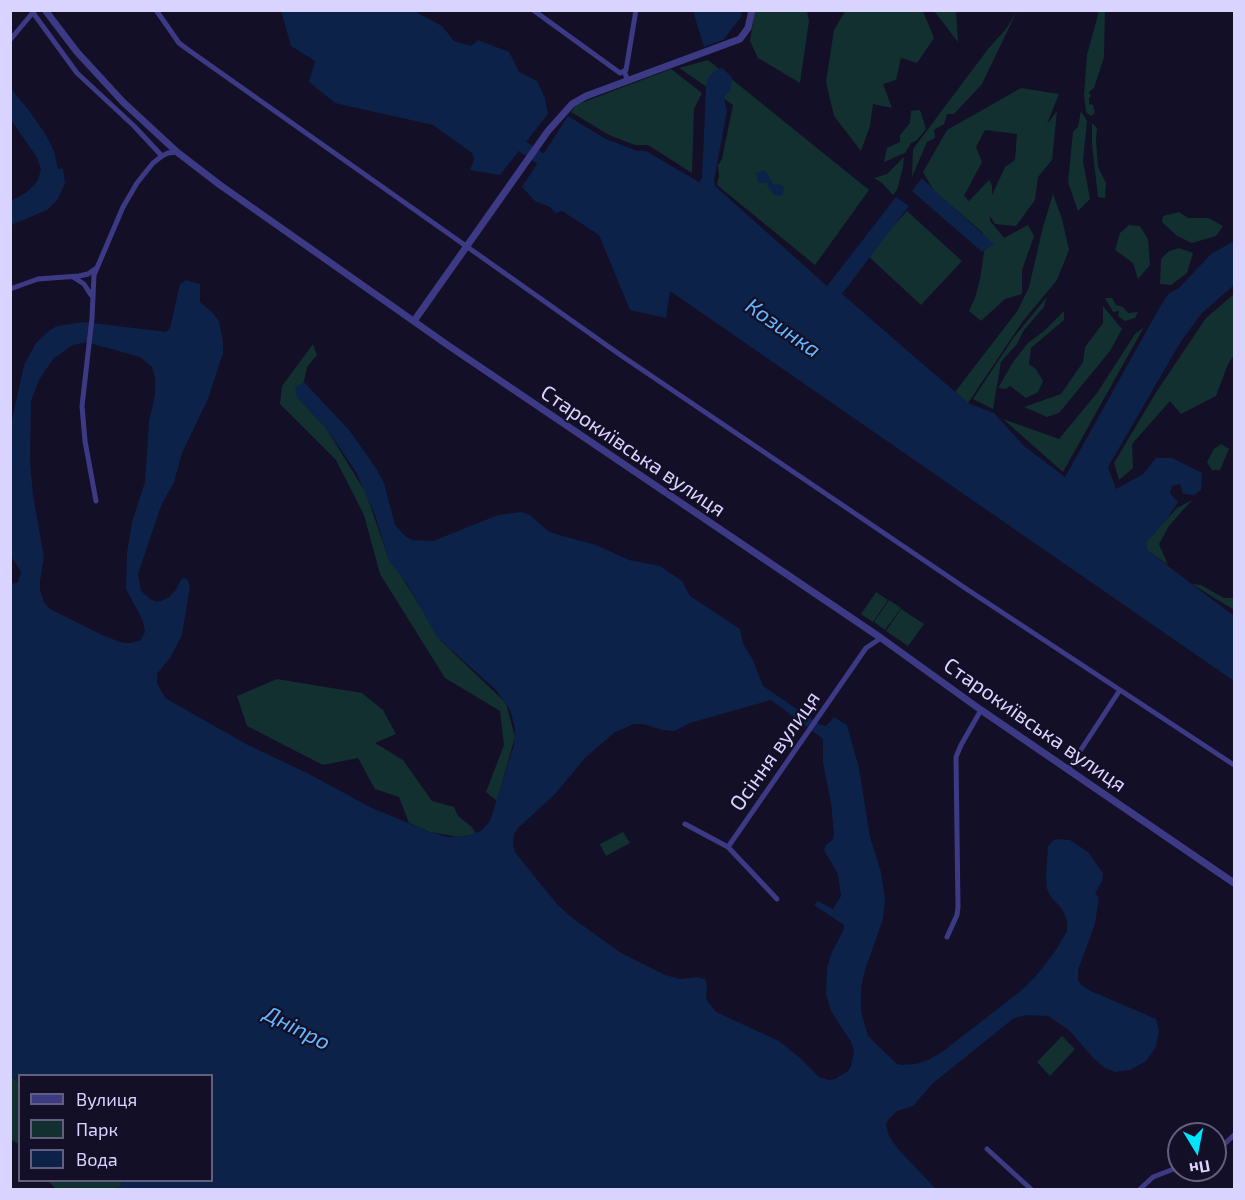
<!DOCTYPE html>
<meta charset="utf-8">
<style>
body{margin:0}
#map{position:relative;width:1245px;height:1200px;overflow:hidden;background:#130f26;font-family:"Exo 2",sans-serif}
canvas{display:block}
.frame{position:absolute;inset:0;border:12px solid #d9d4ff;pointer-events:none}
.legend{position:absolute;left:18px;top:1074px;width:195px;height:108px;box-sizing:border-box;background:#130f26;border:2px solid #625e7d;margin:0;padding:8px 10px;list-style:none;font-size:18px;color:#d9d4ff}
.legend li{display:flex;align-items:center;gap:12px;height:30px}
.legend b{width:30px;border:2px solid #625e7d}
.north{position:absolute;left:1167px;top:1122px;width:60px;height:60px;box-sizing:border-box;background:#130f26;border:2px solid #625e7d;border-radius:50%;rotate:170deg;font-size:16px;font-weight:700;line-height:24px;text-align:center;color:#d9d4ff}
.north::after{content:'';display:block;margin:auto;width:21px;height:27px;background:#00e5ff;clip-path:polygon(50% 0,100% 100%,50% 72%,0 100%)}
</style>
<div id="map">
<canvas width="1245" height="1200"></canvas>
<div class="frame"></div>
<ul class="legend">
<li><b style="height:8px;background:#3d3a85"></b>Вулиця</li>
<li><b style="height:16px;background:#12302f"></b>Парк</li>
<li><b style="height:16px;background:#0c2248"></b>Вода</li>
</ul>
<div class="north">Пн</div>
</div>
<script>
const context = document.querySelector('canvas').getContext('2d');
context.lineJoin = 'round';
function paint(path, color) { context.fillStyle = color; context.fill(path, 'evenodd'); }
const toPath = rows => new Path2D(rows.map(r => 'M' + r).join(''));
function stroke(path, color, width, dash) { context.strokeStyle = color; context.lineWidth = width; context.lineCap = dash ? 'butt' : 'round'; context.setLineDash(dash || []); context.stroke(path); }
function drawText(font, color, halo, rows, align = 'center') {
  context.font = font + ' "Exo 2",sans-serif'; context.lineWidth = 4.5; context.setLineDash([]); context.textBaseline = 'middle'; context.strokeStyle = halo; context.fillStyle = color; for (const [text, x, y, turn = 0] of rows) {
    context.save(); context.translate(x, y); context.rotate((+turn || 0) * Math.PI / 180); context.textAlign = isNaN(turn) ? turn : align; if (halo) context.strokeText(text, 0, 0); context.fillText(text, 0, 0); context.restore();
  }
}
paint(toPath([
 [755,11,807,11,809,21,800,83,758,58,750,41],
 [845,11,923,11,934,38,917,63,901,58,896,80,883,84,892,108,873,104,870,126,861,151,834,116,826,82,834,30],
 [934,11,956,11,958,42],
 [1017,11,982,84,954,114,947,114,944,124,934,130,935,138,927,142,912,177,913,149,988,49,1006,29],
 [1099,11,1105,11,1104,57,1094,88,1089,92,1091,96,1089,98,1089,104,1093,105,1095,113,1091,116,1086,112,1084,95,1087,55],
 [708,60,869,190,815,265,717,185,719,176,718,165,722,159,733,105,679,68],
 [671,69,702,93,694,109,692,173,648,145,635,145,609,135,571,112,576,105],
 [1021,88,1059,94,1047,124,1057,111,1052,160,1038,177,1035,200,1016,226,995,224,990,216,990,221,1004,238,1028,225,1034,236,1022,270,1022,294,1005,299,981,321,969,311,975,298,980,279,985,246,982,232,934,191,923,172,947,130],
 [985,130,1017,134,1015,160,1005,167,992,195,992,185,989,180,969,201,964,196,982,162,976,147],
 [920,110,926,129,917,140,911,143,905,153,884,162,887,148,900,142,900,135,910,123,911,111],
 [1081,111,1087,121,1083,161,1090,199,1078,211,1068,182,1073,132,1078,127],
 [1092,123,1097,128,1096,140,1098,167,1106,183,1105,198,1098,197,1092,145],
 [904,157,903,167,897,190,893,195,882,183,874,178,887,174],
 [1053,194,1062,219,1069,250,1057,280,1023,321,968,403,955,392,1018,310,1029,287,1043,227],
 [907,211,962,261,921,305,867,255],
 [1179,212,1188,218,1208,218,1223,226,1216,236,1192,243,1177,236,1162,222,1163,216],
 [1129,225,1140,226,1148,239,1150,265,1138,279,1133,263,1115,250,1120,233],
 [1179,248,1193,253,1187,273,1171,285,1160,284,1161,259,1169,251],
 [1234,294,1234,355,1228,364,1216,396,1181,414,1170,401,1132,444,1133,468,1119,480,1114,463,1157,391,1206,318],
 [1047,297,1044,307,1024,330,1017,344,1001,362,993,409,973,399,1014,337],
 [1105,298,1112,298,1116,305,1123,307,1128,313,1138,312,1135,318,1125,321,1118,316,1119,311,1113,312],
 [1103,306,1122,329,1110,351,1059,413,1047,417,1024,407,1061,394,1083,362,1085,347,1103,323],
 [1064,311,1064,320,1031,348,1029,364,1036,369,1043,381,1038,392,1026,398,1010,386,1006,389,998,388,1013,362,1028,343,1044,331],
 [1144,327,1063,472,1003,419,1059,439,1097,393,1135,334],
 [313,344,317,355,307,367,300,400,326,428,366,493,388,557,402,577,441,641,506,703,515,737,497,801,486,792,504,745,500,711,445,678,380,574,364,515,336,460,280,404,282,386],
 [1221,444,1229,449,1220,470,1212,470,1207,462,1214,449],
 [1192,500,1169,526,1159,544,1168,565,1147,550,1146,542,1177,508],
 [1192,584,1201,585,1224,598,1234,598,1234,610],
 [876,592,888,600,873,622,861,614],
 [889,600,901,608,885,630,874,622],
 [901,609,924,624,908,646,886,631],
 [277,679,362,693,383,710,396,734,375,743,403,760,432,801,454,807,458,816,472,827,476,834,459,837,430,832,409,823,399,797,375,789,358,758,323,765,247,726,237,696],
 [623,832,630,843,606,856,600,844],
 [1062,1036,1075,1049,1050,1076,1037,1062],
 [10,1076,19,1082,19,1144,11,1140],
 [123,1180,120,1187,115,1189,57,1190,48,1181]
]), '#12302f');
paint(toPath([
 [281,11,414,11,442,26,454,41,471,46,478,40,509,52,519,72,537,81,545,98,548,114,500,175,470,170,474,159,472,153,433,125,335,103,309,82,315,61,291,46],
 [693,11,741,11,742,16,723,40,704,47],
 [722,68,732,77,731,89,724,97,727,111,714,180,715,186,827,286,896,197,909,206,842,294,968,403,994,413,1024,446,1065,477,1161,305,1169,293,1179,288,1211,254,1234,241,1234,285,1201,314,1180,343,1108,467,1116,489,1143,474,1156,458,1172,458,1202,473,1201,490,1194,495,1183,494,1180,484,1172,486,1170,493,1178,502,1167,519,1146,542,1147,550,1234,616,1234,681,670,291,666,318,630,310,599,235,562,211,555,213,550,207,535,201,522,187,568,116,604,138,637,151,646,151,699,182,702,178,706,87,708,78,714,71],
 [11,89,28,109,46,135,54,151,58,169,63,168,65,184,57,200,47,210,11,225,11,201,27,192,34,185,38,180,41,169,36,156,11,120],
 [765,170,774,185,778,184,784,187,783,194,780,196,774,195,766,183,758,183,756,173],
 [922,178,934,190,994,244,982,252,912,191],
 [186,280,200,284,200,302,212,312,219,321,223,342,223,353,208,399,182,453,174,482,161,506,138,574,141,591,152,600,158,602,168,598,175,591,182,578,187,579,190,586,182,635,170,658,157,674,157,683,165,698,248,745,307,773,372,808,430,832,448,837,468,836,482,830,490,821,514,745,515,727,510,710,496,690,437,637,406,582,389,561,375,515,356,472,326,428,297,397,295,388,304,382,349,430,376,468,384,483,395,525,405,536,412,540,433,541,498,515,521,512,530,515,548,531,555,534,596,545,629,560,660,566,682,581,690,596,740,629,743,644,753,660,763,686,819,724,826,726,834,717,847,725,859,768,870,837,881,872,885,899,883,919,865,970,861,988,861,1012,868,1036,896,1063,900,1065,916,1064,928,1060,942,1052,1022,990,1036,976,1056,950,1067,931,1067,921,1062,909,1051,897,1047,889,1046,876,1048,846,1054,840,1058,839,1070,840,1088,852,1103,873,1102,881,1095,894,1099,897,1095,924,1078,970,1078,980,1081,985,1091,991,1156,1019,1159,1030,1156,1047,1146,1061,1130,1070,1115,1072,1105,1068,1094,1059,1069,1030,1048,1016,1027,1015,1014,1018,932,1084,913,1106,897,1111,888,1120,886,1125,889,1136,898,1149,936,1189,115,1189,120,1187,123,1181,212,1180,212,1076,20,1076,19,1082,11,1076,10,585,18,582,21,572,11,556,11,424,24,365,36,343,50,330,57,326,85,322,166,332,170,328,180,284],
 [86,342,140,357,152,367,155,378,155,395,149,421,145,482,132,522,127,553,126,589,143,621,145,632,141,640,131,643,123,643,102,635,50,609,44,603,40,590,40,581,44,557,33,495,30,462,31,401,39,380,53,359,73,345],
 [771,700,823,739,823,763,831,803,834,834,833,839,826,845,824,850,838,874,841,896,833,909,818,901,814,905,844,925,844,929,832,952,827,968,826,994,831,1011,851,1042,854,1051,851,1066,848,1071,835,1079,829,1080,819,1077,799,1057,779,1041,716,1012,706,999,707,985,705,979,698,977,680,979,665,975,621,953,571,917,558,905,539,882,515,852,513,844,514,834,518,828,555,794,585,758,615,732,634,724,643,724,663,730,674,731,690,723]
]), '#0c2248');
stroke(toPath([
 [509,137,554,168]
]), '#0c2248', 12);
stroke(toPath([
 [31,10,77,73,134,126,162,156],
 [156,10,179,43,187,49,619,354,968,590,1234,765],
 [533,10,620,73,624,71,628,81],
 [10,40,35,10],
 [624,71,626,70,636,10],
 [73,277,84,284,91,295],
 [10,289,38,279,79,276,88,274,95,269],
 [96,501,85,441,82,406,92,318,94,275,123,207,137,183,153,163,162,156,168,153,177,152],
 [1069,768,1118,693],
 [685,824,728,847,866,648,881,638],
 [728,847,777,899],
 [947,937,957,915,958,907,956,757,961,745,981,710],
 [987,1149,1032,1190],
 [1215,1153,1234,1135],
 [1139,1190,1153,1177,1179,1167]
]), '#3d3a85', 5);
stroke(toPath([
 [45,10,77,52,123,102,177,152,220,185,449,346,881,638,981,710,1234,883],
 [414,321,548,131,572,104,586,96,740,39,748,28,752,10]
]), '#3d3a85', 7);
drawText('21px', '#d9d4ff', '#130f26', [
 ["Старокиївська вулиця",633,451,34],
 ["Старокиївська вулиця",1035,725,35],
 ["Осіння вулиця",775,751,-55]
]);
drawText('italic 22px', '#62b6ff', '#130f26', [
 ["Козинка",783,328,35],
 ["Дніпро",297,1028,27]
]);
</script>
